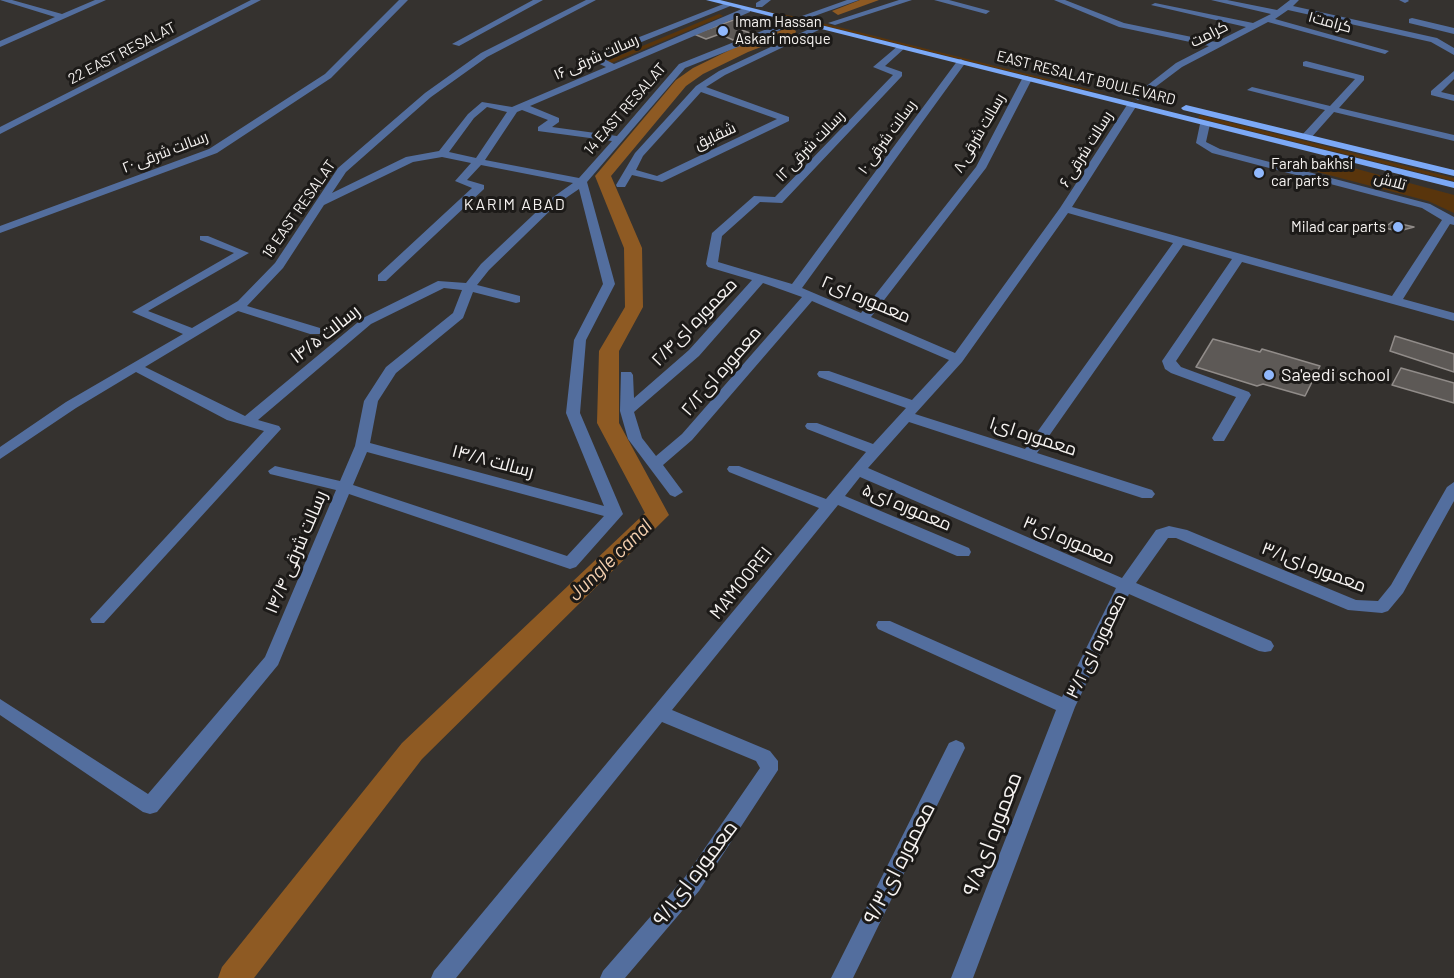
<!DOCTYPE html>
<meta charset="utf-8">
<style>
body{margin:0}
canvas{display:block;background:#35322f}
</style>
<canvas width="1454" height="978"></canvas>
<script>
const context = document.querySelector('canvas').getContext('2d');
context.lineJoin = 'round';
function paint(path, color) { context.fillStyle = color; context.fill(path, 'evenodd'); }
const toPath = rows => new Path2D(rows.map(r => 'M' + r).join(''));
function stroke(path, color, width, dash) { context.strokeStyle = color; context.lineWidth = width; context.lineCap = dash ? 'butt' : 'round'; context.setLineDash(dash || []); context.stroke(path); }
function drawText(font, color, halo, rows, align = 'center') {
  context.font = font + ' Barlow,Cairo,sans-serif'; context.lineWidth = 6; context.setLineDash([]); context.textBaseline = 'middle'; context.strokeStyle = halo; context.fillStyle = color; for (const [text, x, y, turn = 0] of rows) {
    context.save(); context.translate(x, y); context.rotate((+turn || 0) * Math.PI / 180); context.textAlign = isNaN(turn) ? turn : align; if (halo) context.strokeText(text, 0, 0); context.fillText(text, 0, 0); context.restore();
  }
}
paint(toPath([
 [764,11,798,17,1108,94,1081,89],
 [719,14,723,16,609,64,604,62],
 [1200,115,1454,178,1454,181,1198,118],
 [1342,165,1454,195,1454,213,1428,201,1306,169]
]), '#59350c');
paint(toPath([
 [860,0,879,0,838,15,832,11,860,0],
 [790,27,796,31,795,34,748,52,703,74,686,86,611,176,642,248,643,307,619,351,619,423,669,515,422,759,254,978,218,978,222,967,402,743,645,513,597,423,599,351,625,307,624,248,595,176,676,80,693,68,738,46,790,27]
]), '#8e5a23');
const building = toPath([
 [739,18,754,22,736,28,750,33,733,40,720,34,706,39,694,34,739,18],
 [1392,222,1414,227,1399,231,1384,228,1392,222],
 [1395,336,1454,354,1454,372,1390,351,1395,336],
 [1213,339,1260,352,1262,349,1320,366,1305,396,1263,384,1257,386,1196,367,1213,339],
 [1401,368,1454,383,1454,403,1392,385,1401,368]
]);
paint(building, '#5d5956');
stroke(building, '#918c89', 1.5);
paint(toPath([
 [0,0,12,0,62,14,95,0,106,0,0,47,0,41,55,17,0,0],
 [251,0,261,0,0,134,0,127,251,0],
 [399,0,408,0,331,78,217,153,0,233,0,226,209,149,325,74,399,0],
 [533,0,543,0,459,46,452,44,533,0],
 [586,0,596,0,487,57,431,97,346,172,332,193,406,157,439,151,468,114,482,102,512,107,606,67,591,60,591,56,726,3,733,5,602,58,614,64,744,8,750,8,750,12,530,106,559,118,559,122,552,127,617,136,679,64,792,19,798,19,798,23,685,68,587,182,615,284,586,340,580,413,623,514,576,567,570,569,349,494,278,665,157,812,150,814,143,812,0,715,0,699,148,794,265,657,336,490,270,474,268,471,275,466,340,481,355,446,364,401,386,367,453,313,462,290,444,288,371,324,258,420,279,426,281,429,104,623,92,623,90,619,264,431,227,420,136,372,76,408,0,459,0,447,66,402,183,334,132,312,234,253,200,240,200,236,208,236,249,253,148,311,192,328,238,301,275,263,338,168,425,93,481,53,586,0],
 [487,107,507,112,476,158,449,152,474,118,487,107],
 [522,110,548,120,538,127,538,131,612,141,579,178,485,160,517,112,522,110],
 [442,157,471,163,455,181,472,188,378,275,378,281,386,281,484,189,484,185,467,180,481,165,573,183,549,200,481,264,466,283,438,281,363,318,245,416,145,367,238,311,310,334,320,334,320,328,247,306,283,268,324,205,413,162,442,157],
 [579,189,603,284,574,340,566,413,604,506,370,443,378,401,396,373,463,318,473,292,516,303,520,302,520,296,477,285,489,270,557,204,579,189],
 [367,452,604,516,567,556,353,485,367,452],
 [761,0,771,0,762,7,756,7,756,3,761,0],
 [847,0,859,0,809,18,802,16,847,0],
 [899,0,912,0,835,25,828,23,899,0],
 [934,0,949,0,990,11,986,14,934,0],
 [1054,0,1065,0,1124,23,1216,42,1246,27,1151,5,1155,3,1253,23,1271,14,1211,0,1227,0,1277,10,1290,0,1299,0,1293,6,1437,38,1454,48,1454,55,1431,42,1288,10,1275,19,1389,51,1385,54,1268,22,1182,67,1138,100,1133,97,1135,95,1176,63,1209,46,1119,27,1054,0],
 [1399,0,1408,0,1409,1,1405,3,1399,0],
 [1412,18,1454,28,1454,34,1409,23,1409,19,1412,18],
 [818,25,825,27,725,75,706,87,789,117,789,121,662,182,632,175,625,187,617,187,616,185,635,153,696,86,719,71,818,25],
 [701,92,777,119,657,176,636,170,643,156,701,92],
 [899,45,906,47,885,66,902,72,902,76,782,203,760,202,722,236,718,262,792,284,958,60,961,59,966,62,802,288,861,313,976,167,1022,79,1027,76,1032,79,986,168,871,317,955,353,1060,208,1127,105,1132,102,1137,105,1072,207,1392,296,1442,220,1422,208,1212,153,1196,143,1200,124,1205,121,1210,124,1206,142,1220,149,1285,166,1352,157,1352,161,1348,162,1297,169,1430,204,1454,217,1454,225,1450,224,1403,299,1454,313,1454,321,1242,262,1176,361,1181,367,1249,392,1251,395,1224,441,1214,441,1212,438,1236,397,1171,373,1165,369,1162,361,1232,259,1183,245,1037,453,1152,490,1155,494,1152,498,1142,498,909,422,868,468,1122,578,1156,530,1169,526,1187,530,1356,600,1378,601,1391,585,1447,487,1454,482,1454,501,1403,593,1388,611,1382,613,1348,610,1176,538,1168,538,1136,583,1271,641,1274,646,1271,651,1265,652,1259,651,1129,594,1075,707,973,978,951,978,1056,710,878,629,876,625,878,621,890,621,1062,697,1116,588,860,477,845,496,969,548,971,552,969,556,957,556,838,505,672,710,770,751,778,761,778,770,699,891,625,978,600,978,603,971,685,877,760,768,756,761,662,722,456,978,431,978,434,971,819,508,729,472,727,469,729,466,739,466,826,499,866,452,807,429,805,426,807,423,817,423,873,444,906,408,819,377,817,374,819,371,829,371,912,400,949,360,812,301,692,440,663,465,683,492,675,497,670,495,628,439,620,411,621,372,631,372,633,375,634,398,689,350,752,280,708,267,706,264,712,233,754,196,775,197,893,75,873,67,899,45],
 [1068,213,1173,243,1025,449,915,414,962,362,1068,213],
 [763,283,802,297,682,434,656,456,642,438,634,412,699,356,763,283],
 [1306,61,1364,76,1364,80,1339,108,1454,135,1454,141,1334,112,1310,139,1302,139,1302,135,1325,110,1247,90,1252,87,1330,106,1355,79,1303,66,1303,62,1306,61],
 [1454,71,1454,79,1441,92,1454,95,1454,101,1431,95,1431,91,1454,71],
 [956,740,963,743,965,748,853,978,831,978,949,743,956,740]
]), '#536e9e');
paint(toPath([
 [706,0,720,0,1454,182,1454,188,706,0],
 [1186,105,1454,170,1454,176,1183,110,1181,108,1186,105]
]), '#7ca9f6');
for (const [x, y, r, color] of [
 [723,31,6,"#90b8fd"],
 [1259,173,6,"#90b8fd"],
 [1398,227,6,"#90b8fd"],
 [1269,375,6,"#90b8fd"]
]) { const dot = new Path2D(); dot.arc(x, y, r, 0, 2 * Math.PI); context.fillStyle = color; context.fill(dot); stroke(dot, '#1c1a18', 2); }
drawText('15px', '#f6f3f1', '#1c1a18', [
 ["Imam Hassan",735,22],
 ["Askari mosque",735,39],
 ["Farah bakhsi",1271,164],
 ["car parts",1271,181],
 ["Milad car parts",1386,227,"right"]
], 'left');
drawText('15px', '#f6f3f1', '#1c1a18', [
 ["کرامت۱",1330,22,15],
 ["کرامت",1209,34,-27],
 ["22 EAST RESALAT",122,53,-27],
 ["رسالت شرقی ۱۶",596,57,-24],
 ["EAST RESALAT BOULEVARD",1086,78,14],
 ["14 EAST RESALAT",625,109,-49],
 ["رسالت شرقی ۸",979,133,-60],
 ["شقایق",715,136,-25],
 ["رسالت شرقی ۱۰",887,137,-54],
 ["رسالت شرقی ۱۲",810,146,-46],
 ["رسالت شرقی ۶",1086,149,-58],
 ["رسالت شرقی ۲۰",165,152,-21],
 ["تلاش",1390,181,15],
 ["18 EAST RESALAT",299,209,-55]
]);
context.letterSpacing = '1.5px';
drawText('16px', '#f6f3f1', '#1c1a18', [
 ["KARIM ABAD",515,205]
]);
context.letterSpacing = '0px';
drawText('18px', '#f6f3f1', '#1c1a18', [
 ["معموره ای۲",866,299,23],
 ["معموره ای۲/۴",694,322,-46],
 ["رسالت ۱۴/۵",325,334,-38],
 ["معموره ای۲/۲",721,371,-49],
 ["معموره ای۱",1033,436,18],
 ["رسالت ۱۴/۸",493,461,15],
 ["معموره ای۵",907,507,23],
 ["معموره ای۳",1069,540,23],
 ["رسالت شرقی ۱۴/۴",296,552,-67],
 ["معموره ای۳/۱",1314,567,21],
 ["MA'MOOREI",741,583,-51],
 ["معموره ای۳/۲",1096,646,-64]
]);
drawText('18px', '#f6f3f1', '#1c1a18', [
 ["Sa'eedi school",1281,375]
], 'left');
drawText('italic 20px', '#f5d0af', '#1c1a18', [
 ["Jungle canal",610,560,-44]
]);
drawText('21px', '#f6f3f1', '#1c1a18', [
 ["معموره ای۹/۵",992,834,-69],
 ["معموره ای۹/۳",899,863,-63],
 ["معموره ای۹/۱",695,873,-53]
]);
</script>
